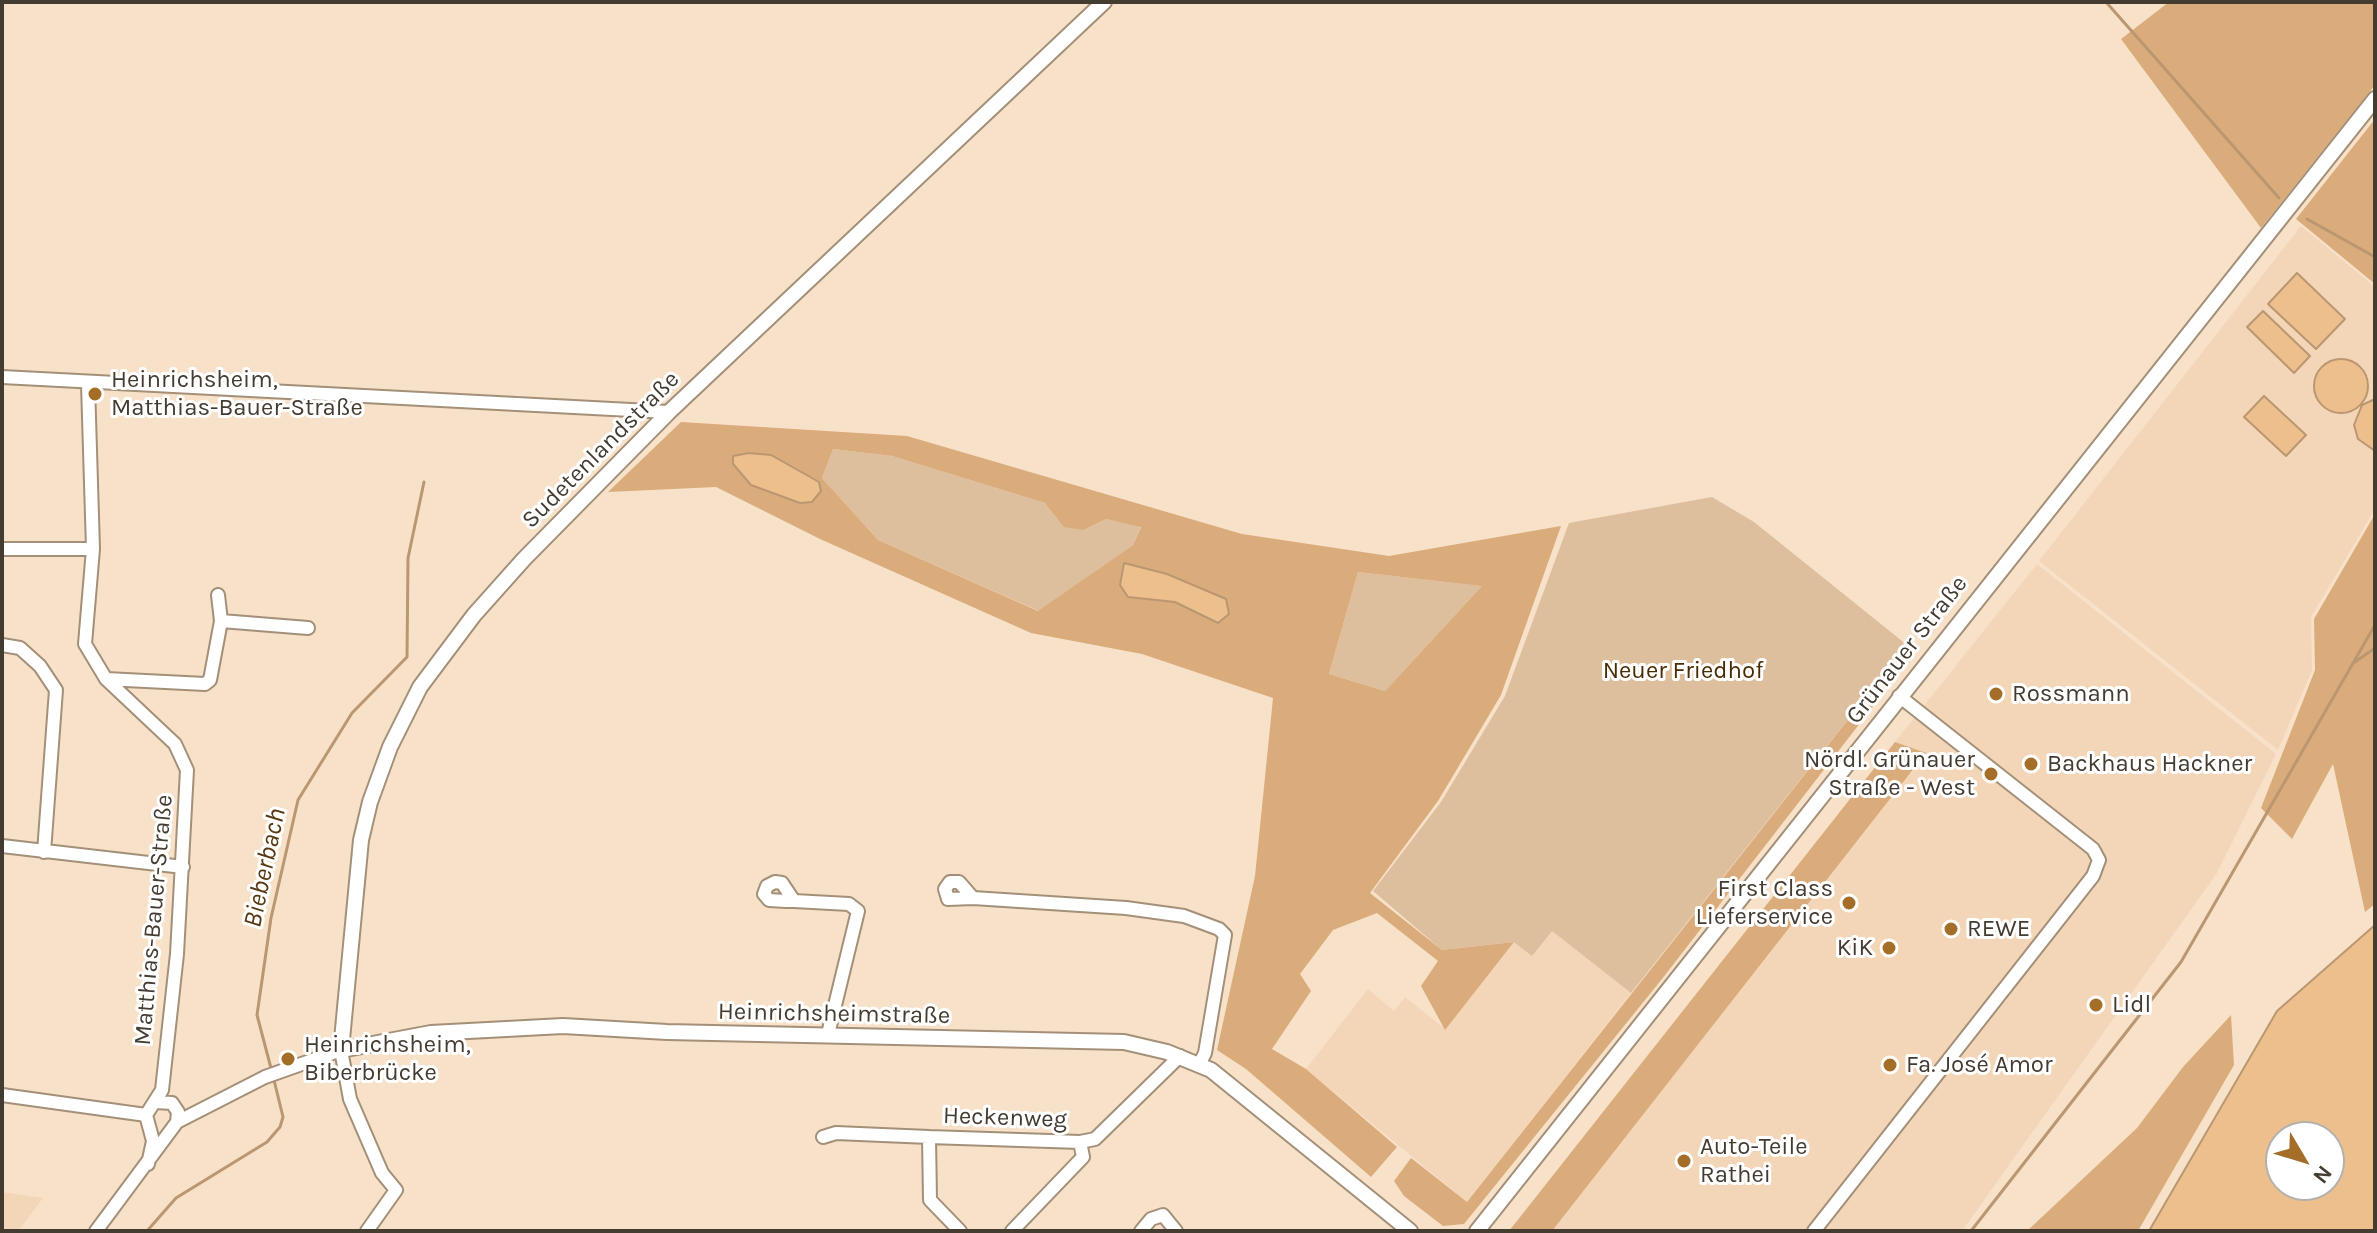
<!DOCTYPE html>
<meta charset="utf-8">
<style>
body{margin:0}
#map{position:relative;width:2377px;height:1233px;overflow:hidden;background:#f8e1c9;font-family:Karla,sans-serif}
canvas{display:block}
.frame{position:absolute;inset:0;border:4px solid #443b31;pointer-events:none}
.north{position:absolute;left:2265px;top:1121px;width:80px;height:80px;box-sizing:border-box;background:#fff;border:2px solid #b4b1ad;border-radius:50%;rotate:128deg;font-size:22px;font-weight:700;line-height:32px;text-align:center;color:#443b31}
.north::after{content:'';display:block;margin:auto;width:28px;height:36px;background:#a46e29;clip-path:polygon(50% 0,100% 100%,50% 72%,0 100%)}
</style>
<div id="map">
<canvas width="2377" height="1233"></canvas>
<div class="frame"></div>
<div class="north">N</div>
</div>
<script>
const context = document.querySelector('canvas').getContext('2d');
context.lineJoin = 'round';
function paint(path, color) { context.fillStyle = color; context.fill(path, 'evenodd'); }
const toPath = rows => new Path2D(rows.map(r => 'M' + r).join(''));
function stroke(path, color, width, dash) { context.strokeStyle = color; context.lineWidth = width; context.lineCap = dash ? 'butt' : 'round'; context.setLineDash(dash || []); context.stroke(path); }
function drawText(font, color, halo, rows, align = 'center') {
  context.font = font + ' Karla,sans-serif'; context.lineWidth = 6; context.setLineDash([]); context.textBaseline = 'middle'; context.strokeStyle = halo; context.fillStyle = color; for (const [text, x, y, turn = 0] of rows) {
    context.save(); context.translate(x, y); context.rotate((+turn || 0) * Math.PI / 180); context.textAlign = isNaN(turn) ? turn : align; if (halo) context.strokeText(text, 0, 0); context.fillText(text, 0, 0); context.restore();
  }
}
paint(toPath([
 [2301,226,2375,287,2375,509,2311,617,2312,670,2278,750,2039,561],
 [2037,564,2276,754,2217,873,1962,1231,1551,1231,1926,754,1895,742],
 [1552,931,1631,993,1467,1202,1306,1069,1368,989,1394,1011,1405,997,1445,1029,1514,942],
 [2,1192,43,1198,18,1231,2,1231]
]), '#f3d6b8');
paint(toPath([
 [833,449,892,456,1045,503,1084,530,1106,519,1141,526,1133,545,1039,611,878,540,822,478],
 [1712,497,1754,522,1907,645,1631,993,1552,931,1532,956,1514,942,1442,950,1373,891,1441,802,1505,696,1569,523],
 [1358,572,1482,586,1385,691,1329,674]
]), '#ddbe9d');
paint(toPath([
 [2169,2,2375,2,2375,85,2261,228,2121,39],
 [2375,119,2375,284,2296,219],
 [681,422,907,436,1242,534,1389,556,1561,526,1501,695,1438,801,1370,893,1442,950,1514,942,1445,1030,1421,986,1438,961,1377,913,1333,930,1300,974,1311,991,1272,1049,1306,1069,1397,1147,1371,1177,1246,1069,1217,1050,1255,876,1273,698,1142,654,1031,633,820,539,716,487,608,492],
 [833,449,892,456,1045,503,1064,527,1084,530,1106,519,1141,527,1133,545,1038,611,878,540,822,478],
 [733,456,795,469,819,481,800,503,751,485,733,464],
 [1358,572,1481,586,1481,587,1385,691,1329,674],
 [2375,514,2375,904,2365,912,2333,764,2292,839,2261,808,2315,670,2314,619],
 [1907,645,1912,656,1662,979,1464,1224,1443,1226,1404,1196,1394,1181,1411,1158,1467,1202],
 [1895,742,1926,753,1552,1231,1509,1231],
 [2231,1015,2234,1065,2138,1231,2027,1231,2137,1128,2183,1067]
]), '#daac7b');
const water = toPath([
 [2297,273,2345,319,2316,349,2268,304,2297,273],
 [2263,311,2310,356,2294,373,2247,327,2263,311],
 '2314 386a27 27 0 1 1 54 0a27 27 0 1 1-54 0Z',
 [2264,396,2306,435,2286,456,2244,417,2264,396],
 [2375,399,2375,451,2358,439,2354,425,2362,405,2375,399],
 [749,453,771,455,819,482,821,491,812,502,800,503,751,485,733,464,733,456,749,453],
 [1124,563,1167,574,1226,599,1229,614,1218,623,1175,602,1128,597,1120,585,1124,563],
 [2375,925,2375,1231,2149,1231,2277,1011,2375,925],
 [2329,1137,2329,1185,2281,1185,2281,1137,2329,1137]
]);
paint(water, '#edbf8d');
stroke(water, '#ba9771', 2);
stroke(toPath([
 [2106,2,2279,198],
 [2307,219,2375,257],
 [2355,662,2375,648],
 [272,1072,257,1015,271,918,298,800,352,713,407,657,408,558,424,482],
 [147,1231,176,1198,267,1142,280,1127,283,1117,274,1080],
 [1971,1231,2181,962,2375,625]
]), '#ba9771', 3);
const minor = toPath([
 [2,377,669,412],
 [88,384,93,549,85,644,106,679,175,744,187,770,177,954,162,1090,146,1115,153,1141,148,1164],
 [2,549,93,549],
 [218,595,221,621],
 [2,645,20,648,40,666,56,690,44,852],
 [106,679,205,684,210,680,221,621,308,628],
 [2,846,183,867],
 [973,898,948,899,945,889,950,882,959,882,973,898,1126,908,1184,916,1219,929,1225,935,1205,1053,1200,1063],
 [794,901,782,883,775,882,767,886,764,894,769,900,786,901,794,901,849,904,858,911,828,1034],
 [2,1095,146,1115],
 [155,1102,172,1103,178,1112,177,1122],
 [823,1137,836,1133,929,1137],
 [96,1231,177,1122,265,1077,341,1050,350,1099,382,1173,396,1190,367,1231],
 [960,1231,930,1200,929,1137,1080,1142,1095,1139,1180,1056],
 [1012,1231,1083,1157,1080,1142],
 [1141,1231,1151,1219,1163,1215,1176,1231],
 [1814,1231,2093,876,2099,860,2093,849,1899,696]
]);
const tertiary = toPath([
 [1104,2,669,412,524,559,474,615,420,687,390,747,370,802,361,840,341,1050,431,1033,563,1026,667,1032,1124,1042,1167,1052,1211,1070,1410,1231],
 [1477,1231,2375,99]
]);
stroke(minor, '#a48f78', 16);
stroke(tertiary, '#a48f78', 18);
stroke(minor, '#fff', 12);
stroke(tertiary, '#fff', 14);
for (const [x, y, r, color] of [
 [95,394,8,"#a46e29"],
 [1996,694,8,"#a46e29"],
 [2031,764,8,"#a46e29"],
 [1991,774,8,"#a46e29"],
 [1849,903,8,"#a46e29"],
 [1951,929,8,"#a46e29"],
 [1889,948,8,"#a46e29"],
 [2096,1005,8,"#a46e29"],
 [288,1059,8,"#a46e29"],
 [1890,1065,8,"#a46e29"],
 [1684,1161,8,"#a46e29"]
]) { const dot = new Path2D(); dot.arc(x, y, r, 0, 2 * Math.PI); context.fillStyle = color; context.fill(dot); stroke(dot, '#fff', 3); }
drawText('24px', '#443b31', '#fff', [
 ["Heinrichsheim,",111,380],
 ["Matthias-Bauer-Straße",111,408],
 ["Rossmann",2012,694],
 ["Nördl. Grünauer",1975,760,"right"],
 ["Straße - West",1975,788,"right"],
 ["Backhaus Hackner",2047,764],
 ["First Class",1833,889,"right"],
 ["Lieferservice",1833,917,"right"],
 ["REWE",1967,929],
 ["KiK",1873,948,"right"],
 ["Lidl",2112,1005],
 ["Heinrichsheim,",304,1045],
 ["Biberbrücke",304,1073],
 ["Fa. José Amor",1906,1065],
 ["Auto-Teile",1700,1147],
 ["Rathei",1700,1175]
], 'left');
drawText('24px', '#443b31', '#fff', [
 ["Sudetenlandstraße",601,450,-45],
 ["Grünauer Straße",1907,650,-52],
 ["Matthias-Bauer-Straße",154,920,-85],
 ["Heinrichsheimstraße",834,1014,1],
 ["Heckenweg",1005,1118,2]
]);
drawText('24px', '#4a2c03', '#fff', [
 ["Neuer Friedhof",1683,671]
]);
drawText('italic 26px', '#573811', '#fff', [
 ["Bieberbach",265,868,-78]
]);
</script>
